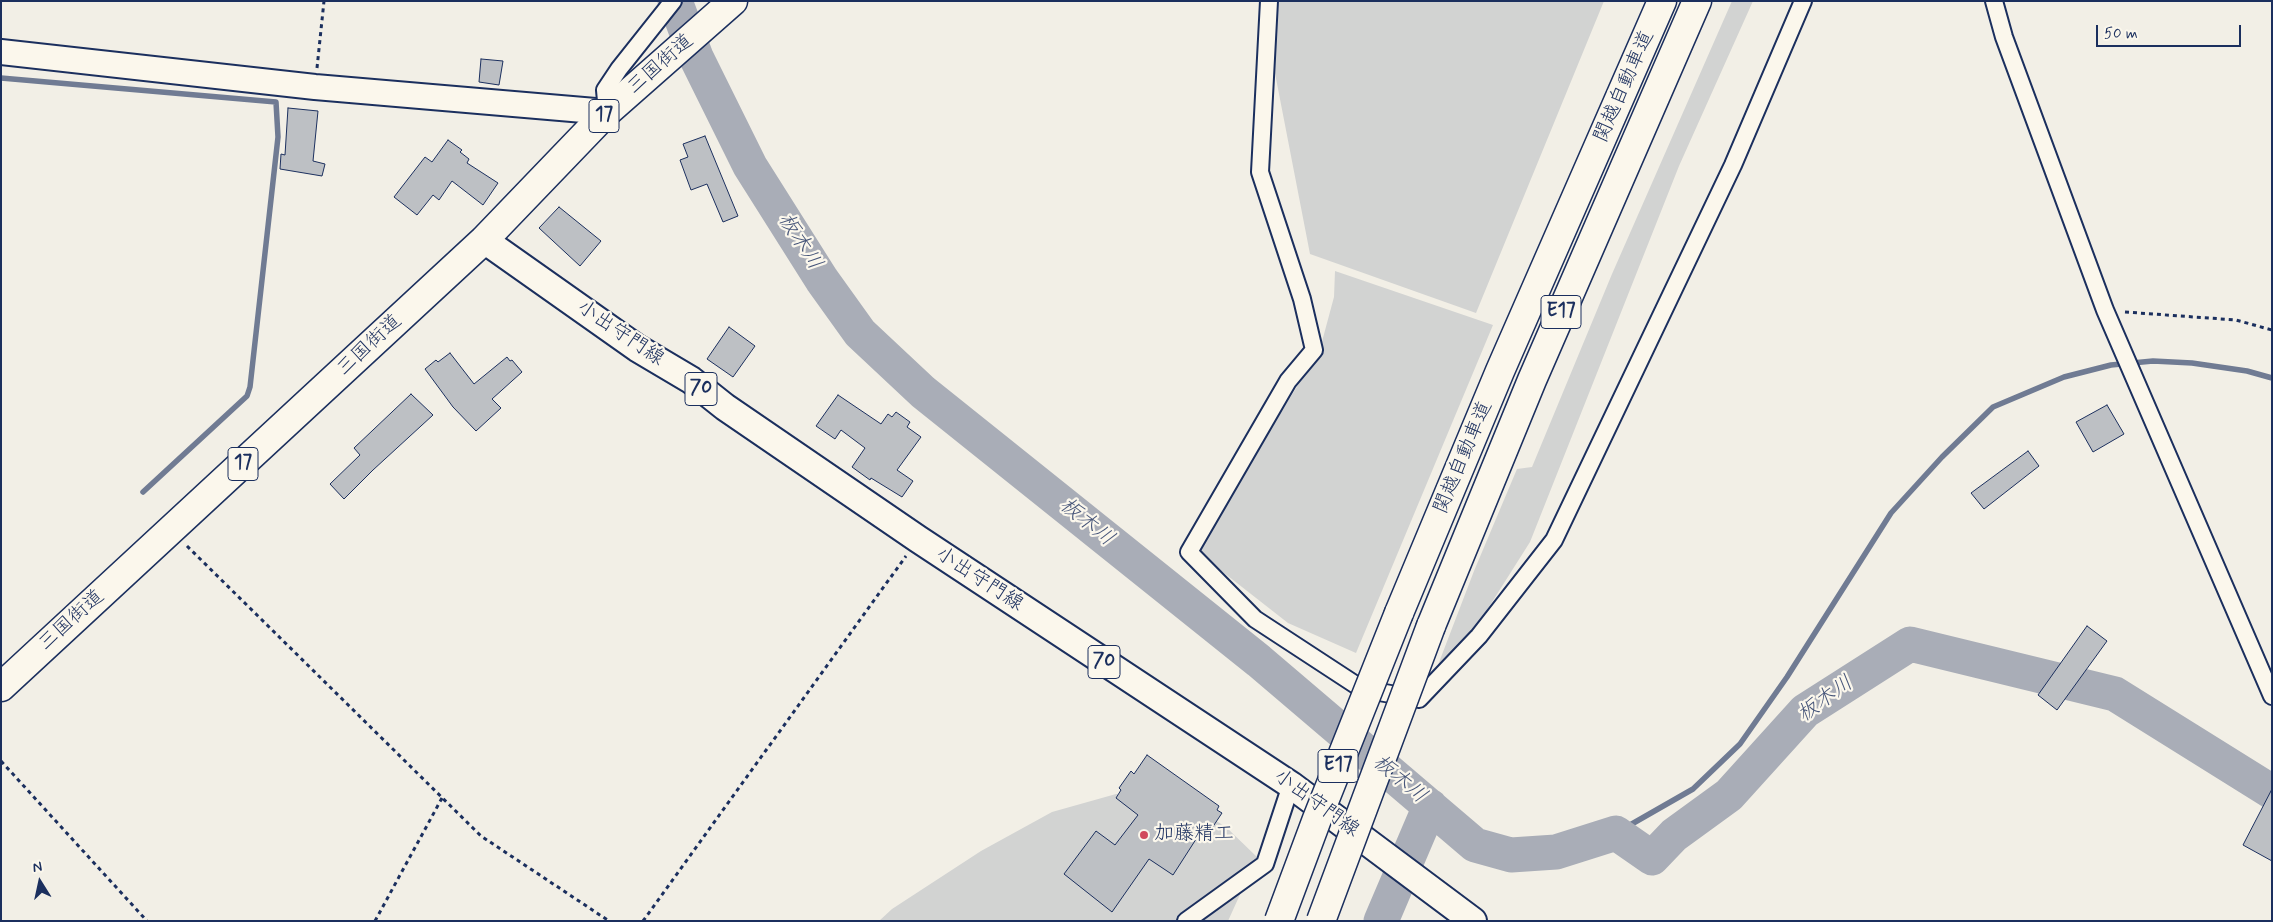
<!DOCTYPE html>
<meta charset="utf-8">
<style>
body{margin:0}
#map{position:relative;width:2273px;height:922px;overflow:hidden;background:#f2efe6;font-family:Mynerve,sans-serif}
canvas{display:block}
.frame{position:absolute;inset:0;border:2px solid #1b2f5e;pointer-events:none}
.north{position:absolute;left:15px;top:857px;width:50px;height:50px;-webkit-text-stroke:4px #fbf7ec;paint-order:stroke;rotate:350deg;font-size:14px;font-weight:700;line-height:20px;text-align:center;color:#1b2f5e}
.north::after{content:'';display:block;margin:auto;width:18px;height:22px;background:#1b2f5e;clip-path:polygon(50% 0,100% 100%,50% 72%,0 100%)}
.scale{position:absolute;left:2096px;top:25px;width:145px;height:22px;box-sizing:border-box;border:2px solid #1b2f5e;border-top:0;padding-left:6px;font-size:15px;line-height:18px;white-space:nowrap;color:#1b2f5e;-webkit-text-stroke:4px #fbf7ec;paint-order:stroke}
</style>
<div id="map">
<canvas width="2273" height="922"></canvas>
<div class="frame"></div>
<div class="north">N</div>
<div class="scale">50 m</div>
</div>
<script>
const context = document.querySelector('canvas').getContext('2d');
context.lineJoin = 'round';
function paint(path, color) { context.fillStyle = color; context.fill(path, 'evenodd'); }
const toPath = rows => new Path2D(rows.map(r => 'M' + r).join(''));
function stroke(path, color, width, dash) { context.strokeStyle = color; context.lineWidth = width; context.lineCap = dash ? 'butt' : 'round'; context.setLineDash(dash || []); context.stroke(path); }
function drawText(font, color, halo, rows, align = 'center') {
  context.font = font + ' Mynerve,"Klee One",sans-serif'; context.lineWidth = 4.5; context.setLineDash([]); context.textBaseline = 'middle'; context.strokeStyle = halo; context.fillStyle = color; for (const [text, x, y, turn = 0] of rows) {
    context.save(); context.translate(x, y); context.rotate((+turn || 0) * Math.PI / 180); context.textAlign = isNaN(turn) ? turn : align; if (halo) context.strokeText(text, 0, 0); context.fillText(text, 0, 0); context.restore();
  }
}
paint(toPath([
 [1261,1,1604,1,1476,313,1310,254],
 [1732,1,1753,1,1679,166,1530,542,1461,651,1448,663,1438,665,1474,571,1517,469,1532,467,1612,274],
 [1335,271,1493,325,1356,653,1288,623,1196,551,1320,349,1334,297],
 [1116,794,1177,797,1226,827,1257,857,1228,921,879,921,892,909,981,851,1052,812]
]), '#d2d3d2');
stroke(toPath([
 [1,78,276,102,278,137,250,387,247,396,143,492],
 [1616,833,1693,789,1740,744,1787,677,1891,513,1942,457,1993,407,2064,377,2111,365,2153,361,2192,363,2247,371,2272,378]
]), '#707b93', 5.5);
stroke(toPath([
 [675,1,696,57,750,166,822,280,860,333,923,392,1259,661,1475,845,1511,855,1556,852,1616,833,1652,858,1674,835,1729,795,1805,711,1910,644,2115,694,2272,792],
 [1381,921,1430,806]
]), '#a9adb7', 35);
const building = toPath([
 [481,59,503,61,499,85,479,82,481,59],
 [288,108,318,111,313,161,325,164,322,176,280,169,281,154,285,155,288,108],
 [705,136,738,216,723,222,707,184,691,190,680,160,688,157,683,144,705,136],
 [448,140,462,150,460,152,469,159,467,163,498,183,483,205,452,181,439,200,433,195,417,215,394,197,425,157,432,162,448,140],
 [559,207,601,241,580,266,539,228,559,207],
 [729,327,755,346,733,377,707,359,729,327],
 [450,353,474,384,507,357,510,361,512,360,522,372,492,399,501,408,476,431,453,407,425,369,436,360,438,362,450,353],
 [411,394,433,415,373,470,344,499,330,484,360,455,354,448,411,394],
 [838,395,881,424,888,414,892,417,896,412,910,422,907,427,921,437,897,470,913,481,902,497,871,478,870,480,852,467,865,448,841,430,835,439,816,426,838,395],
 [2107,405,2124,434,2093,452,2076,422,2107,405],
 [2028,451,2039,466,1984,509,1971,493,2028,451],
 [2087,626,2107,641,2057,710,2038,695,2087,626],
 [1147,755,1219,806,1217,810,1222,813,1206,837,1200,833,1173,875,1149,859,1112,912,1064,874,1096,831,1115,845,1138,815,1116,798,1121,790,1119,788,1131,771,1134,774,1147,755],
 [2272,789,2272,861,2243,845,2272,789]
]);
paint(building, '#bdc0c4');
stroke(building, '#1b2f5e', 1);
const street = toPath([
 [1269,1,1260,172,1302,299,1314,350,1288,381,1189,552,1255,619,1362,689,1419,699,1479,636,1554,540,1733,165,1803,1],
 [1994,1,2004,37,2105,310,2272,696],
 [607,112,605,90,619,69,673,1],
 [1186,921,1265,864,1291,785]
]);
const secondary = toPath([
 [1,52,315,87,607,112]
]);
const primary = toPath([
 [484,240,637,348,691,380,725,407,918,539,1291,785,1473,921]
]);
const highway = toPath([
 [1399,613,1500,371,1662,1],
 [1431,626,1532,380,1697,1],
 [1,687,484,240,607,112,733,1]
]);
stroke(street, '#1b2f5e', 20);
stroke(secondary, '#1b2f5e', 28);
stroke(primary, '#1b2f5e', 30);
stroke(highway, '#1b2f5e', 31);
stroke(toPath([
 [317,68,324,1],
 [2125,312,2236,320,2272,330],
 [187,546,481,836,609,921],
 [1,761,147,921],
 [375,921,442,798],
 [643,921,906,556]
]), '#1b2f5e', 3, [4, 4]);
stroke(street, '#fbf7ec', 16);
stroke(secondary, '#fbf7ec', 24);
stroke(primary, '#fbf7ec', 26);
stroke(highway, '#fbf7ec', 28);
const highwayBridge = toPath([
 [1279,921,1317,819,1399,613],
 [1321,921,1431,626]
]);
stroke(highwayBridge, '#1b2f5e', 31, []);
stroke(highwayBridge, '#fbf7ec', 28);
for (const [x, y, r, color] of [
 [1144,835,5,"#d1495b"]
]) { const dot = new Path2D(); dot.arc(x, y, r, 0, 2 * Math.PI); context.fillStyle = color; context.fill(dot); stroke(dot, '#fbf7ec', 2); }
for (const [x, y, w] of [
 [604,116,30],
 [1561,312,40],
 [701,389,32],
 [243,464,30],
 [1104,662,32],
 [1338,766,40]
]) { const box = new Path2D(); box.roundRect(x - w / 2, y - 16.5, w, 33, 4); context.fillStyle = '#fbf7ec'; context.fill(box); stroke(box, '#1b2f5e', 1); }
drawText('bold 19px', '#1b2f5e', null, [
 ["17",604,116],
 ["E17",1561,312],
 ["70",701,389],
 ["17",243,464],
 ["70",1104,662],
 ["E17",1338,766]
]);
drawText('20px', '#1b2f5e', '#fbf7ec', [
 ["三国街道",661,65,-41],
 ["関越自動車道",1625,87,-66],
 ["小出守門線",620,334,34],
 ["三国街道",370,346,-43],
 ["関越自動車道",1464,458,-67],
 ["小出守門線",979,580,33],
 ["三国街道",72,621,-42],
 ["小出守門線",1316,804,36]
]);
drawText('20px', '#1b2f5e', '#fbf7ec', [
 ["加藤精工",1154,835]
], 'left');
drawText('italic 21px', '#465579', '#fbf7ec', [
 ["板木川",799,242,57],
 ["板木川",1086,523,39],
 ["板木川",1826,700,-36],
 ["板木川",1399,780,40]
]);
</script>
